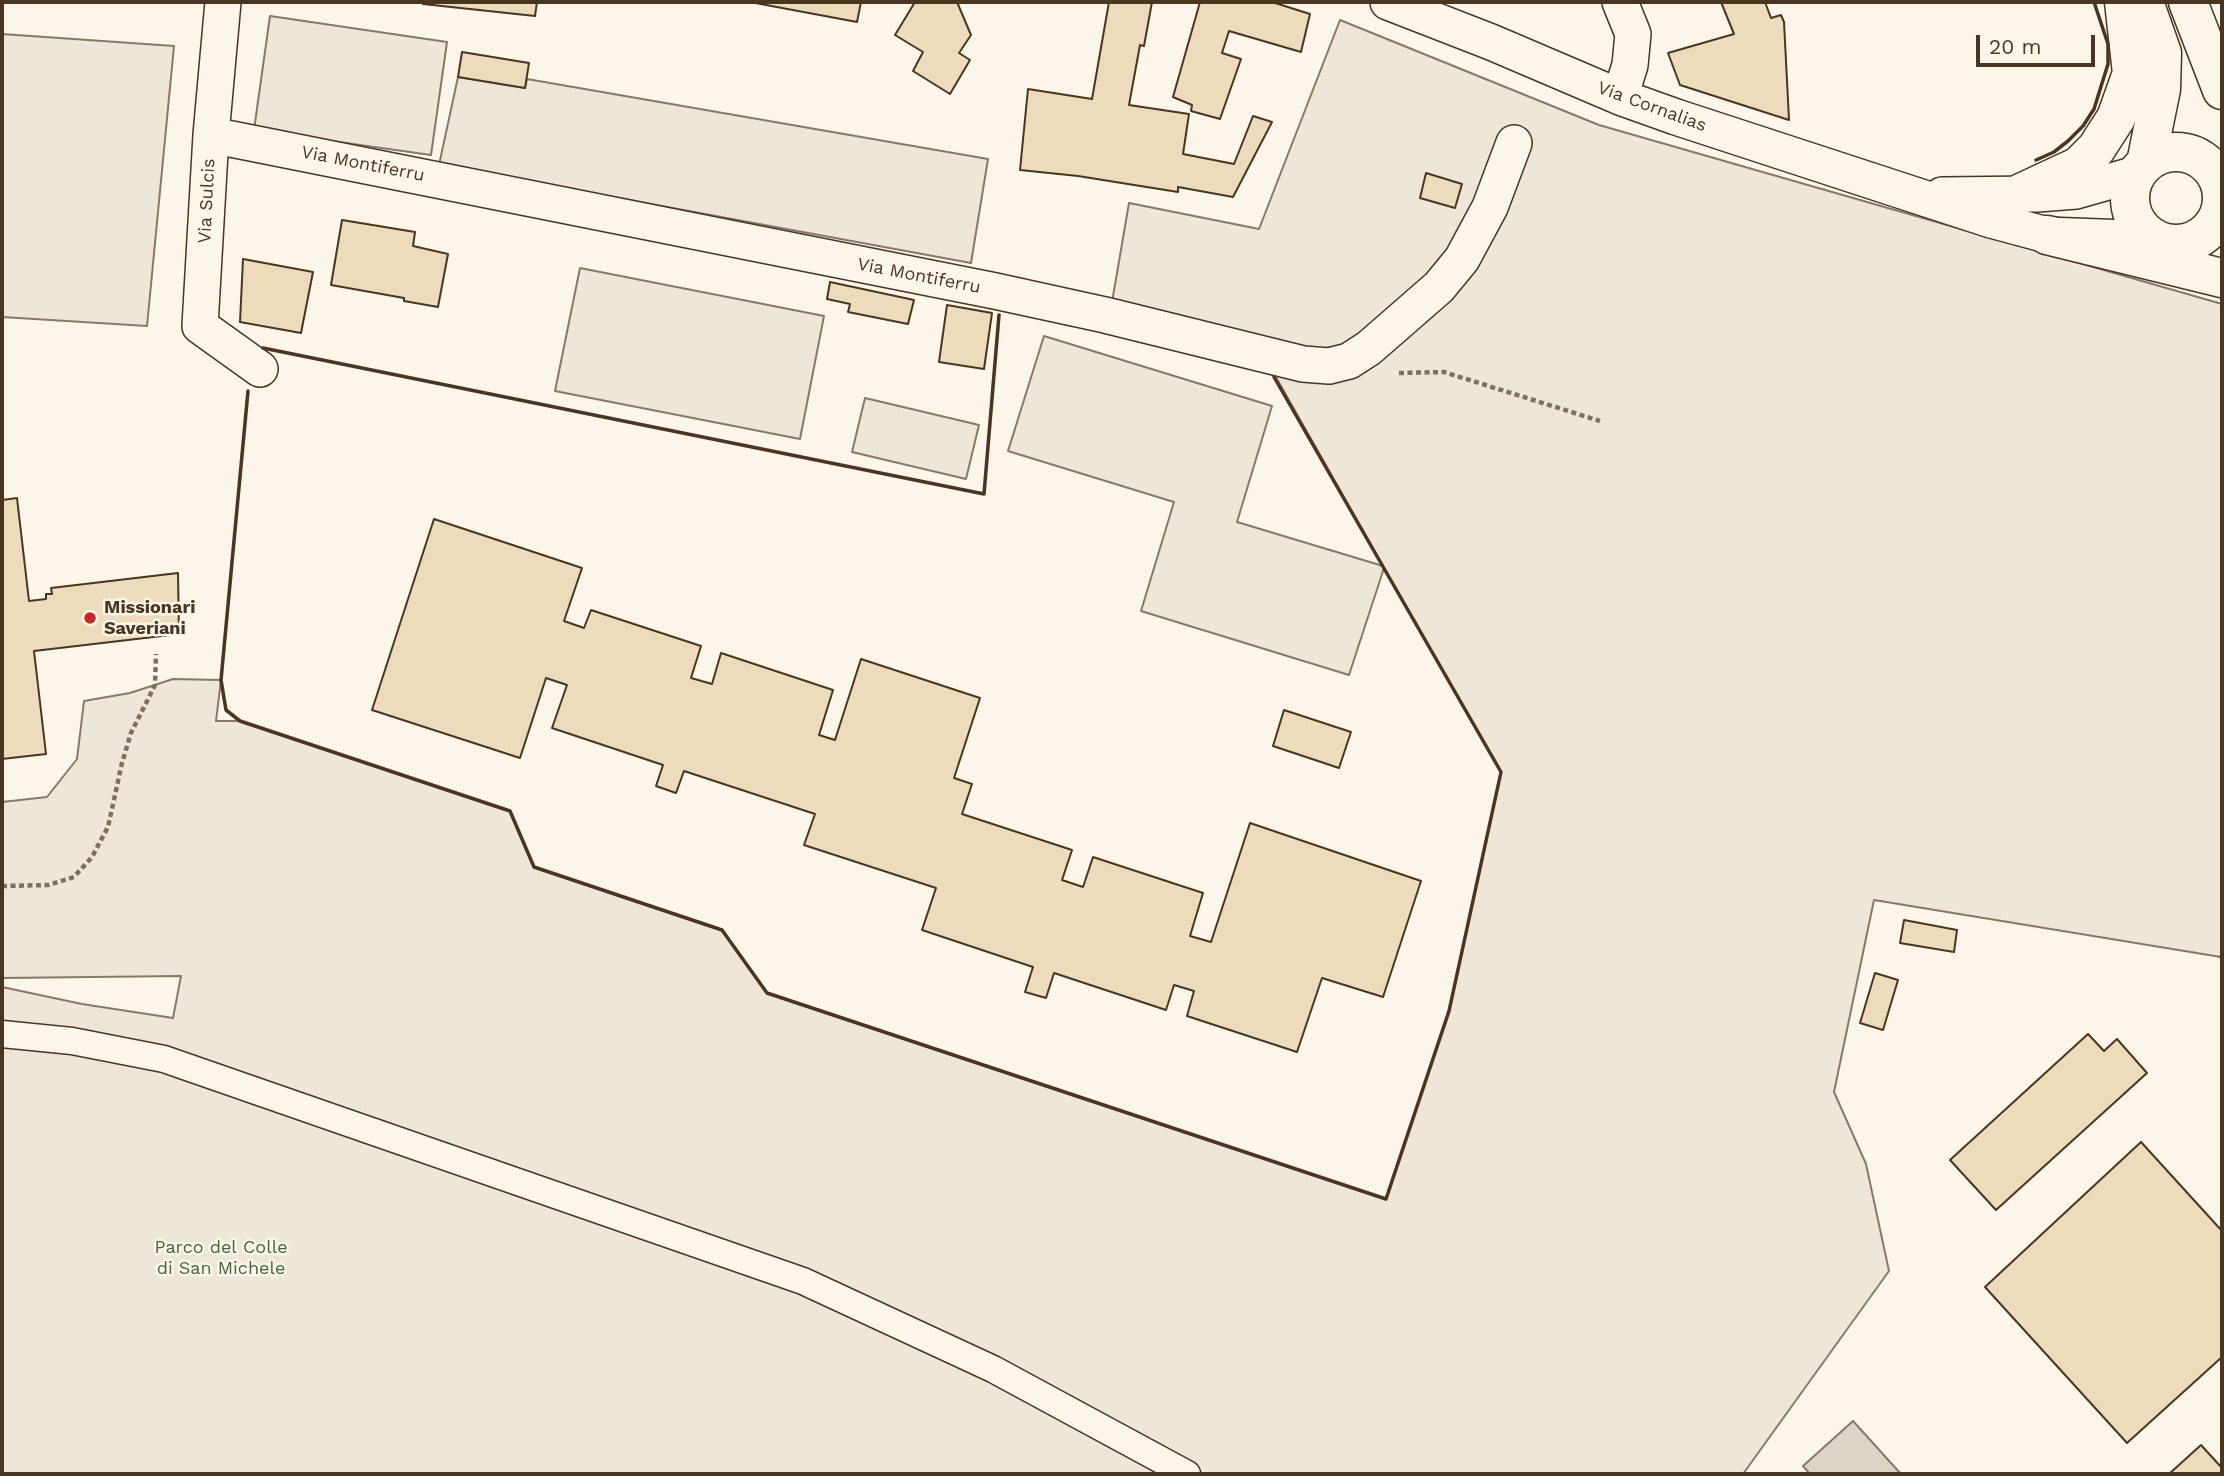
<!DOCTYPE html>
<style>
body{margin:0}
#map{position:relative;width:2224px;height:1476px;overflow:hidden;background:#fbf6e9;font-family:"Work Sans",sans-serif}
canvas{display:block}
.frame{position:absolute;inset:0;border:4px solid #4a3520;pointer-events:none}
.scale{position:absolute;left:1976px;top:35px;width:119px;height:32px;box-sizing:border-box;border:4px solid #4a3520;border-top:0;padding-left:9px;font-size:21px;line-height:24px;white-space:nowrap;color:#4a3520;-webkit-text-stroke:5px #fbf6e9;paint-order:stroke}
</style>
<div id="map">
<canvas width="2224" height="1476"></canvas>
<div class="frame"></div>
<div class="scale">20 m</div>
</div>
<script>
const context = document.querySelector('canvas').getContext('2d');
context.lineJoin = 'round';
function paint(path, color) { context.fillStyle = color; context.fill(path, 'evenodd'); }
const toPath = rows => new Path2D(rows.map(r => 'M' + r).join(''));
function stroke(path, color, width, dash) { context.strokeStyle = color; context.lineWidth = width; context.lineCap = dash ? 'butt' : 'round'; context.setLineDash(dash || []); context.stroke(path); }
function drawText(font, color, halo, rows, align = 'center') {
  context.font = font + ' "Work Sans",sans-serif'; context.lineWidth = 5; context.setLineDash([]); context.textBaseline = 'middle'; context.strokeStyle = halo; context.fillStyle = color; for (const [text, x, y, turn = 0] of rows) {
    context.save(); context.translate(x, y); context.rotate((+turn || 0) * Math.PI / 180); context.textAlign = isNaN(turn) ? turn : align; if (halo) context.strokeText(text, 0, 0); context.fillText(text, 0, 0); context.restore();
  }
}
const green = toPath([
 [270,16,447,42,431,155,254,130,270,16],
 [1340,20,1599,125,2222,304,2221,957,1874,900,1834,1092,1866,1164,1889,1271,1743,1474,2,1474,2,987,82,1004,173,1018,181,976,2,978,2,802,47,797,77,759,84,701,130,693,173,679,221,680,216,721,240,721,510,811,534,867,722,930,767,993,1386,1199,1449,1011,1501,772,1384,568,1349,675,1141,611,1174,502,1008,451,1044,336,1272,406,1237,522,1383,566,1256,342,1111,308,1129,203,1259,229,1340,20],
 [2,34,174,46,147,326,2,317,2,34],
 [458,77,525,88,527,79,988,159,971,263,439,165,458,77],
 [580,268,824,316,800,439,555,391,580,268],
 [865,398,979,425,966,479,852,452,865,398]
]);
paint(green, '#ede6d9');
stroke(green, '#887966', 2);
const water = toPath([
 [1853,1421,1901,1474,1810,1474,1803,1466,1853,1421]
]);
paint(water, '#dcd4c6');
stroke(water, '#887966', 2);
const building = toPath([
 [423,2,537,2,535,16,423,4,423,2],
 [750,2,861,2,857,22,750,2],
 [915,2,957,2,971,35,959,53,970,60,950,94,913,71,923,52,895,35,915,2],
 [1109,2,1152,2,1144,46,1140,45,1129,105,1189,114,1183,154,1234,164,1253,116,1272,122,1233,197,1178,187,1178,192,1078,176,1020,170,1028,89,1092,99,1109,2],
 [1200,2,1272,2,1310,14,1301,52,1229,31,1222,53,1241,59,1220,119,1191,111,1192,105,1173,97,1200,2],
 [1721,2,1765,2,1771,18,1781,15,1784,22,1789,120,1680,85,1668,53,1734,34,1721,2],
 [462,52,529,63,525,88,458,77,462,52],
 [1426,173,1462,184,1455,208,1420,198,1426,173],
 [342,220,415,232,413,246,448,254,438,307,404,301,404,298,331,285,342,220],
 [243,259,313,272,301,333,240,322,243,259],
 [830,282,914,300,908,324,848,312,850,304,827,299,830,282],
 [947,305,992,313,984,369,939,362,947,305],
 [17,498,29,601,46,599,46,594,52,594,51,588,178,573,179,634,34,651,46,754,2,759,2,500,17,498],
 [434,519,582,568,564,621,584,628,591,610,701,646,691,678,712,684,721,653,833,690,819,735,835,740,861,659,980,698,954,778,972,784,962,814,1072,850,1062,880,1083,887,1093,857,1203,893,1190,936,1211,942,1250,823,1421,881,1383,997,1322,978,1297,1052,1187,1016,1194,991,1174,985,1166,1010,1054,973,1046,998,1025,992,1033,967,922,930,936,888,804,845,815,814,684,771,676,793,656,786,663,765,552,728,567,685,546,678,520,758,372,710,434,519],
 [1284,710,1351,732,1339,768,1273,746,1284,710],
 [1904,920,1957,930,1954,952,1900,943,1904,920],
 [1875,973,1898,980,1883,1030,1860,1023,1875,973],
 [2088,1034,2104,1051,2117,1039,2147,1073,1996,1210,1950,1160,2088,1034],
 [2141,1142,2222,1231,2222,1357,2127,1443,1985,1287,2141,1142],
 [2201,1445,2222,1468,2222,1474,2169,1474,2201,1445]
]);
paint(building, '#ecdcbc');
stroke(building, '#4a3520', 2);
const pedestrian = toPath([
 [2,1034,72,1041,164,1059,803,1281,993,1369,1187,1474]
]);
const minor = toPath([
 [223,2,211,135,200,326,260,369],
 [1388,2,1491,42,1620,97,1676,117,1991,220,2047,235,2154,239],
 [1620,2,1633,34,1630,65,1620,97],
 [211,135,995,291,1105,315,1303,364,1329,366,1349,361,1369,348,1439,287,1462,259,1490,207,1514,143],
 [1942,195,2037,194,2076,191,2136,174]
]);
const tertiary = toPath([
 [2144,2,2162,53,2161,89,2146,163],
 [2188,2,2222,90],
 '2130 198a46 46 0 1 1 92 0a46 46 0 1 1-92 0Z',
 [2021,193,2079,166,2096,149,2116,118,2132,73,2124,2],
 [2047,235,2222,278]
]);
stroke(pedestrian, '#4a3520', 29);
stroke(minor, '#4a3520', 38);
stroke(tertiary, '#4a3520', 41);
stroke(toPath([
 [1399,373,1444,372,1600,421],
 [2,886,48,885,74,877,92,857,108,827,122,763,131,733,155,685,156,654]
]), '#7f6f5c', 4.5, [5, 3.5]);
stroke(pedestrian, '#fbf6e9', 26);
stroke(minor, '#fbf6e9', 35);
stroke(tertiary, '#fbf6e9', 38);
stroke(toPath([
 [2036,160,2054,152,2068,141,2083,126,2094,109,2108,64,2108,44,2094,2],
 [263,348,984,494,999,315],
 [248,391,221,680,226,710,240,721,510,811,534,867,722,930,767,993,1386,1199,1449,1011,1501,772,1274,377],
 [2221,957,2222,957]
]), '#4a3520', 3.5);
for (const [x, y, r, color] of [
 [90,618,7,"#c62828"]
]) { const dot = new Path2D(); dot.arc(x, y, r, 0, 2 * Math.PI); context.fillStyle = color; context.fill(dot); stroke(dot, '#fbf6e9', 2.5); }
drawText('18px', '#4a3520', '#fbf6e9', [
 ["Via Cornalias",1652,107,20],
 ["Via Montiferru",363,164,11],
 ["Via Sulcis",207,201,-87],
 ["Via Montiferru",919,276,11]
]);
drawText('bold 18px', '#4a3520', '#fbf6e9', [
 ["Missionari",104,608],
 ["Saveriani",104,629]
], 'left');
drawText('18px', '#436837', '#fbf6e9', [
 ["Parco del Colle",221,1248],
 ["di San Michele",221,1269]
]);
</script>
